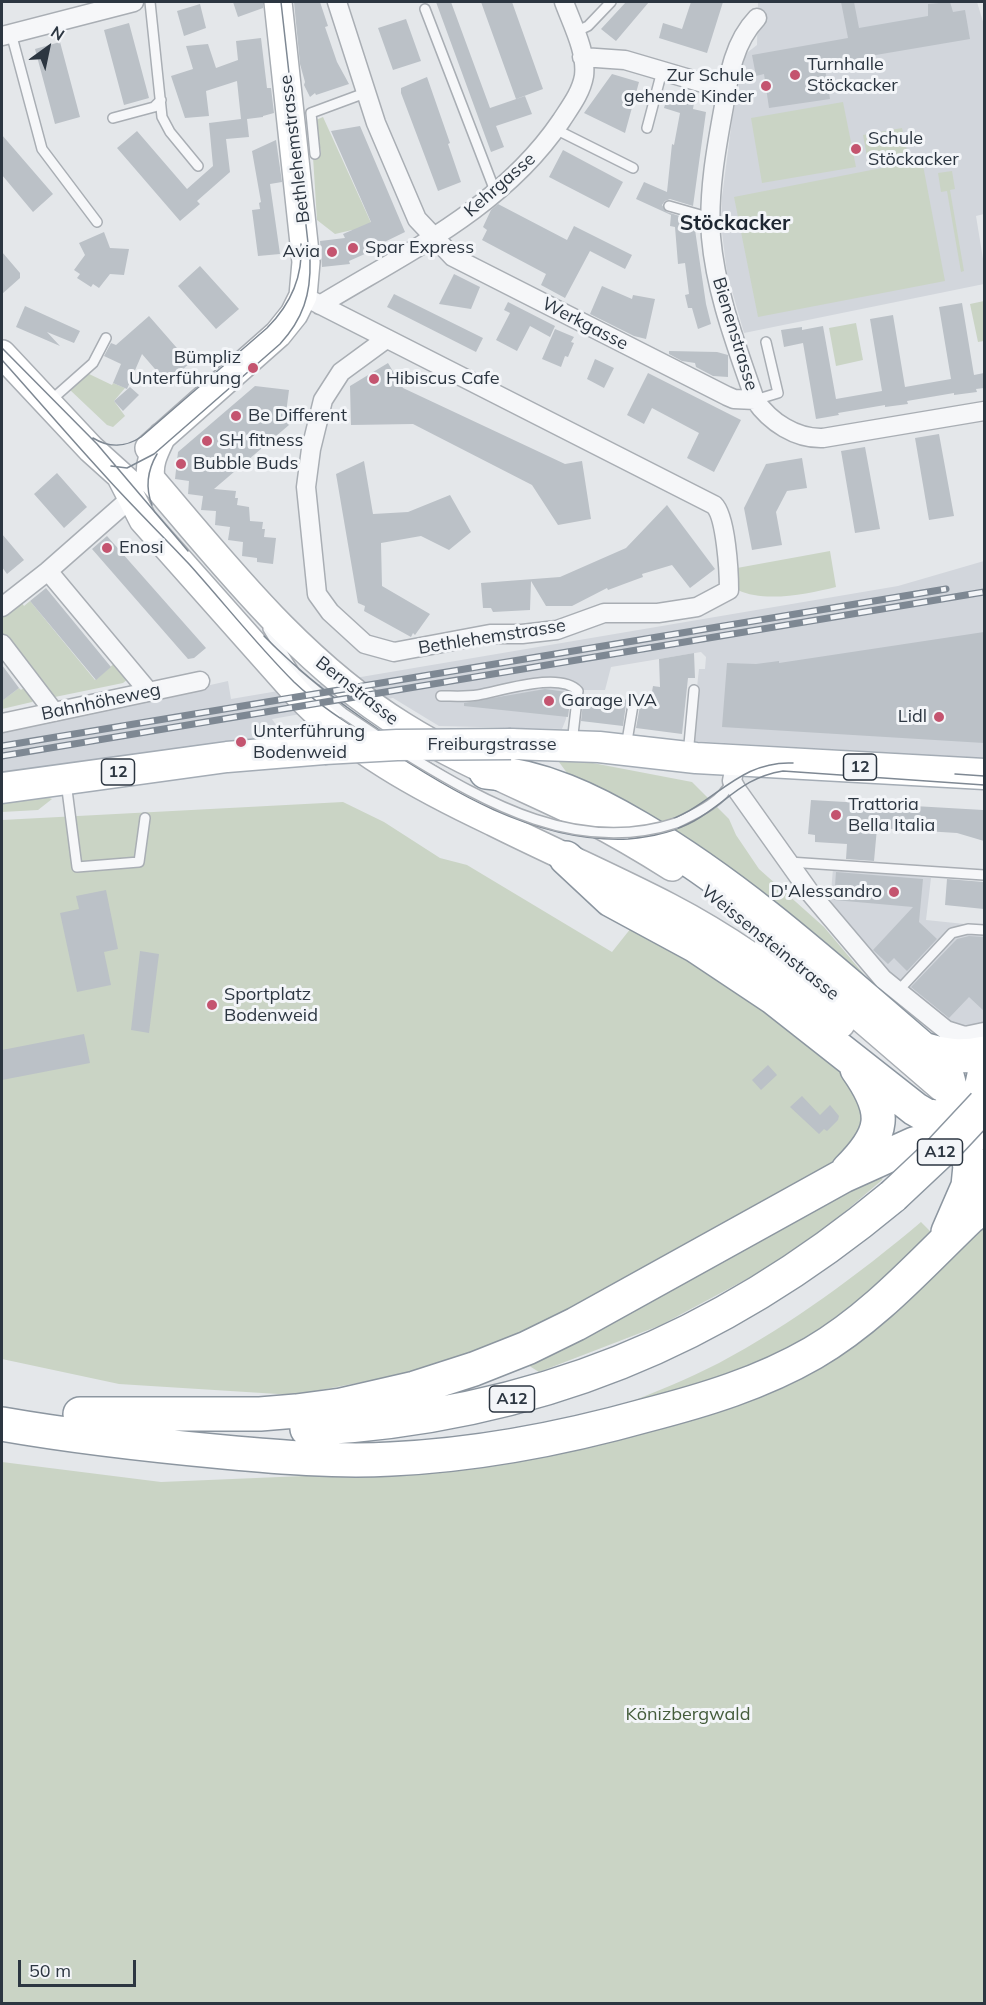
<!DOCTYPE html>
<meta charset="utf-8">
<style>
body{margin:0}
#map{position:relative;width:986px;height:2005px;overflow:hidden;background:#e4e7ea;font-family:Mulish,sans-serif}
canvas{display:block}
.frame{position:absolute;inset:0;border:3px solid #2c3641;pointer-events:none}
.north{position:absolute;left:18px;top:18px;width:60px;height:60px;-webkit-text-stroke:4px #f3f5f8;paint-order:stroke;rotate:33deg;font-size:16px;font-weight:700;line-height:24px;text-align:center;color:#2c3641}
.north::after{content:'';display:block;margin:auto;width:21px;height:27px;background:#2c3641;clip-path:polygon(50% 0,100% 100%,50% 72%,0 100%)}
.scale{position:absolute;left:18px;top:1960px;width:118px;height:27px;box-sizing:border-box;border:3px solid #2c3641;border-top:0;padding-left:8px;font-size:18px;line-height:21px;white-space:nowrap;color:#2c3641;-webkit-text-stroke:4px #f3f5f8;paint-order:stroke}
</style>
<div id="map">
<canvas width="986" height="2005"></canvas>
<div class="frame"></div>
<div class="north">N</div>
<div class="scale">50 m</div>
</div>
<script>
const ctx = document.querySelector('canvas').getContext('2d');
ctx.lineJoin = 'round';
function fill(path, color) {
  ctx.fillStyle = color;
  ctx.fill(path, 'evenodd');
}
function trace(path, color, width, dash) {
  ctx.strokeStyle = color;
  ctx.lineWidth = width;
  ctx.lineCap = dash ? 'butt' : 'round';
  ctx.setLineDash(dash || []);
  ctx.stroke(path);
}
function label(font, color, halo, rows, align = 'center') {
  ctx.font = font + ' Mulish,sans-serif';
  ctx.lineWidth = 6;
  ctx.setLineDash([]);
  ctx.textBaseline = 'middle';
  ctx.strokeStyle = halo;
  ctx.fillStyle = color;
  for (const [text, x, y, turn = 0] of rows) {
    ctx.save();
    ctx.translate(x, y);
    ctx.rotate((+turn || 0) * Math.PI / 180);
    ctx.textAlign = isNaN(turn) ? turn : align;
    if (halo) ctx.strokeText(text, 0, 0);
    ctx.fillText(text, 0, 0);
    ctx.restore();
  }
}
fill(new Path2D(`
 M758,2H977L984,25V214L976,216L984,265V284L744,333L727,273L721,224L722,197L732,120L744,59L748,52L757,45Z
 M984,561V758L691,741L699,669H705L706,657L701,652L611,667L605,690H570L566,719L562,729L439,726L393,698L272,719L287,741L2,775V732L228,681L231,699L898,586Z
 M833,868L931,878L926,920L984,926V1025L959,1029L883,971L830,905Z`), '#d2d6dc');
fill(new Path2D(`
 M843,102L856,167L762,183L751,118Z
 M323,117L372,225L354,234L352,230L335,234L317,220L313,157L321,154L316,120Z
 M902,128L908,155L868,162L863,135Z
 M922,160L945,281L758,317L734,197Z
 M952,171L955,189L950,190L964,271L961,272L947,191L941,192L938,173Z
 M984,301V341L978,342L970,304Z
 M856,323L863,360L836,366L829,328Z
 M87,373L112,385L113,383L125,388L114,401L125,416L113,427L107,425L69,389Z
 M830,551L836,587C808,594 764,603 738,590L737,568Z
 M20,600L24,606L30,601L95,680L116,662L128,679L123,683L50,698L2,634V614Z
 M26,686L35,699L32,702L2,709V699L3,700L19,688L21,690Z
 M577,760L692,782L729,819L736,835L759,869L824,927L883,997L570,777L559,762Z
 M47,797L52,799L38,810L2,812V801Z
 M343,802L384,822L440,858L467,865L612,952L635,923L810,1037L871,1100L865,1140L821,1178L529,1332L416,1372L294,1395L119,1384L2,1359V820Z
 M886,1166L882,1180L799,1251L661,1325L539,1372L523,1362Z
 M921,1222L932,1233L858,1309L753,1373L623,1405C655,1392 688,1379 719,1363C792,1324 858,1275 921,1222Z
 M984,1225V2003L2,2004V1462L161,1482L351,1474L715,1406Z`), '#cad4c5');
fill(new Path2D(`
 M233,2H263V8L238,17Z
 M294,2H320L328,26L325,27L337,62L349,84L316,95L315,93L310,97L304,85L305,82L300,64Z
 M436,2H451L490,108L525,96L532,114L496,126L504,147L491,152Z
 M481,2H512L543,89L516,99Z
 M626,2H649L616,41L601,29Z
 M691,2H723L707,53L659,38L663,23L682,29Z
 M841,2H854L859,28L928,16V4L950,2L953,12L965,10L970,39L864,57L865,61L825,69L830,99L769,108L764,74L756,76L752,55L848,38Z
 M200,4L206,28L184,36L177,11Z
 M406,19L421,61L393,70L378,28Z
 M129,23L149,98L124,105L104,30Z
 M261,38L267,88H271L274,113L263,116V117L247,119L249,137L226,139L230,172L197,201L200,204L180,221L117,148L137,131L187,189L213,166L209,123L241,119L237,81L206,91L209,116L185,118L171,76L193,69L186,46L208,44L216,68L238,60L236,41Z
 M60,42L80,117L55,124L35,49Z
 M612,74L639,82L625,133L584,113Z
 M427,77L450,143L448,144L461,182L438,191L401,93V88Z
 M668,94L694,103L693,109L706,112L693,206L670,199L665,201L662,205L667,212L692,220L691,223H694L706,304L711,324L698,329L692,308H688L685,295L689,294L685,263L678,264L675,227L670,226L671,215L636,199L644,182L667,192L672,144L674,145L680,113L664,108Z
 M360,126L405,232L366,251L367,253L349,261L350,264L322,267L320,241L345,238L343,234L371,222L331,131Z
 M2,135L53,194L33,212L2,175Z
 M276,140L282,182L270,184L280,254L258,256L252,210L260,209L259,203L261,202L252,151Z
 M563,150L623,182L609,208L549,177Z
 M498,204L567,240L574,226L632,255L625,269L590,251L565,298L541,285L546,274L482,240L487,230L483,227L491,210Z
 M104,232L110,248L129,249L124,275L110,274L99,288L93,284L91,287L77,278L80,274L74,270L85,255L79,243Z
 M2,252L20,273V278L2,294Z
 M200,266L239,309L216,329L178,286Z
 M454,274L480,287L471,309L439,304Z
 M602,286L632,299L633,295L655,299L646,339L634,336L590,314Z
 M394,294L483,338L476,352L387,307Z
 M508,302L555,326L550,337L530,326L517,351L496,340L510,313L504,310Z
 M962,303L974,375L984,373V388L976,389L977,392L954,395V393L907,401L908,404L885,407V405L838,413L839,415L816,419L803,343L784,347L781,330L802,327V330L823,326L836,399L882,391L870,319L893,315L905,387L951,379L939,307Z
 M25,306L80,331L74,343L47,332L60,346L16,327Z
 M149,316L190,363L167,383L142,354L127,389L113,383L121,364L104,356L111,343L116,345Z
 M555,329L574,337L571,342L574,343L568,357L565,356L561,367L542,359Z
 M669,351L717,352L728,355V377L713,376L696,367L695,363L682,361L669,354Z
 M595,359L614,368L604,388L587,379Z
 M388,363L403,388L565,464L582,461L591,519L558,525L532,485L413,424L351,425L350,386Z
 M648,373L741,420L714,472L687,458L699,433L652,408L644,424L627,415Z
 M255,386L289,390L285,421L289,425L214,489L236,491L235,498H238L237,505L249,507L250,521L263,522L262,529H265L264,537L276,538L273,564L257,562V558L242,556L243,542L228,540L230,527L215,525L216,511L201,510L203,496L188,494L189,481L175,479L178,452Z
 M130,387L139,395L123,411L114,401Z
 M939,434L954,516L929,520L915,438Z
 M865,447L880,529L855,533L841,451Z
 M802,458L807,488L787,491L776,512L782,545L752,550L744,508L766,464Z
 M364,461L373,514L408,512L450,495L471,532L449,550L421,536L381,543L382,586L430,614L415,635L413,633L411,637L364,611L365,606L358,603L336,474Z
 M57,473L87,507L64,528L34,494Z
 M667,505L715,569L690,588L672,565L642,574L643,577L624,584L608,590L607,588L572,606H546L531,581L530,610L493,612L491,608H483L481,583L560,577L626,548Z
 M2,534L24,560L7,574L2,567Z
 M107,536L206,648L194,658L188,659L92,549Z
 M46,588L111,667L96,680L30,601Z
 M984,632V743L722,727L727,663L756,664L779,661V663Z
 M694,653L695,678H688L682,734L636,728L640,706L638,701L650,703L653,686L660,687L659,659Z
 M2,665L19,688L2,701Z
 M545,689L567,692L571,694L568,717L464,706V703Z
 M584,694L629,700L626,704L623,726L581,721Z
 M811,800L983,810L984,812V841L957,833L877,828L874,861L846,859L847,844L815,842V835L808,834Z
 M836,872L923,879L919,922L937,939L907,971L894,958L888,964L873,950L913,907L834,900Z
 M947,879L984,882V909L945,905Z
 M106,890L118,949L104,952L111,985L77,992L60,913L79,909L76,896Z
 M969,936L984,937V1011L969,997L949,1018L911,987L954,942L957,939Z
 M140,951L159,954L149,1033L131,1030Z
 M84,1034L90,1063L2,1080V1050Z
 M768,1065L777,1075L761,1090L752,1080Z
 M802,1096L820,1115L830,1105L839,1116L838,1120L827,1131L824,1129L819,1134L790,1107Z`), '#bbc1c7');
const lane = new Path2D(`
 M150,2L162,117L170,132L198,166
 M425,9L495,191
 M575,32L588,26L611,2
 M11,33L42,149L97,222
 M113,118L154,107L161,100
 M647,128L662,71
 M555,129L633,168
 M315,154L311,113L365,93
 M669,206L711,218
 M755,400L778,393L766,342
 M49,402L93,363L106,338
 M268,629L295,673L343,713
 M441,696C453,696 466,697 478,695C502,691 560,671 578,691L572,743
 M626,747L633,705
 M688,755L694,690
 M66,782L77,867L139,862L145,818
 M676,823C697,813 721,803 732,781
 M789,862L984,875
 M898,991L952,933L968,929L984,930`);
const street = new Path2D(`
 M337,2L376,123L417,219L453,257L727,396L734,399L755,400C770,422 796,439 823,438L984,411
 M2,36L134,2
 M582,57L625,60L727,90
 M303,296L714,505C726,516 729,572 729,590L697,607L658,613H604L557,630L522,634H490L394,652L365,644L330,612L317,594L306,487L311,449L323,400L341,372L386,339
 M320,305C407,252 502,208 561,121C570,107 581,93 584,76C587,52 572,24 564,2
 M755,400C737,347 716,294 711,237C708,193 716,149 724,106C729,74 734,42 757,18
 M48,571L149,692
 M2,607L48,571L131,498
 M2,644L54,712
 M2,723L200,681
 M736,760L732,781L737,790L811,894L883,979L946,1030L965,1036L984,1032`);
const secondary = new Path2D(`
 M2,354L91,449L131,485
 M162,436C155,451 148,463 151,479C227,568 302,664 403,726C462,763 527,788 589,819C618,834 645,850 672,867
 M149,448L278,334L294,314L303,296L306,262L278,2
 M120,475L143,520L294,690C348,749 421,788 493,822C551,851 611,877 669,907C727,937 790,982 841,1024
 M768,938L941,1087`);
const primary = new Path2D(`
 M511,744L599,747L696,758L984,774
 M2,788L227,757L324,749`);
const highway = new Path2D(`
 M486,772C542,776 592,800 639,828C743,889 832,971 923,1049C945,1056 962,1058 984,1053
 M566,858L611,900L696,946L774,998L915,1109L927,1116L971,1121
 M923,1049L938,1063L948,1079L970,1166L968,1186L948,1232
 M980,1133L979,1098L984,1075
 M848,1170C885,1133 888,1113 857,1069
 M80,1414H260L296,1411L341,1405L415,1388L474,1369L527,1348L576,1324L843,1176L914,1144L949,1135L984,1132
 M2,1424C76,1437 149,1445 224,1452C279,1457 335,1462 391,1459C476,1455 565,1438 647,1415C705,1400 761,1383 813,1353C873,1318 920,1265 970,1217L984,1207
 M307,1429C534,1417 719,1341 893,1196`);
trace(lane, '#a9aeb4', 12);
trace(street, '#a9aeb4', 21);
trace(secondary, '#a9aeb4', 30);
trace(primary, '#a4acb5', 33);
trace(highway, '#8c96a0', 36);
trace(lane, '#f6f7f9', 9);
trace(street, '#f6f7f9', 18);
trace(secondary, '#fff', 27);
trace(primary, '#fff', 30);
trace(highway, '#fff', 33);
trace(new Path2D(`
 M2,348L97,444L188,551
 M2,360C37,399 71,439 107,478C133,507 162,535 189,564C224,603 257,645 294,682C317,704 347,723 374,740C448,790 535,843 628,839C650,837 674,832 694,821C728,802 741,778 783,771L984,785
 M93,438C109,448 126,447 141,437L267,328C290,305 303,276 301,244
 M111,466L127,468L154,454L280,344C303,319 311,294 310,261L281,2
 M152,505C145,487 147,471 157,454
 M264,636C306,679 352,713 402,745C476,793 568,848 660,823C711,810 736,760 793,763
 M955,774L984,776`), '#7e8893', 1.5);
const rail = new Path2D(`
 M2,746L946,589
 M2,756L984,592`);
trace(rail, '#7e8893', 7);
trace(rail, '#f3f5f8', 4.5, [14]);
const laneBridge = new Path2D(`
 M343,713L379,737
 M406,754C488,804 578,855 676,823`);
const primaryBridge = new Path2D(`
 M324,749L397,745L511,744`);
const highwayBridge = new Path2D(`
 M893,1196L942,1150L984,1105`);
trace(laneBridge, '#a9aeb4', 12, []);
trace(primaryBridge, '#a4acb5', 33, []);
trace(highwayBridge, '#8c96a0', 36, []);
trace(laneBridge, '#f6f7f9', 9);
trace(primaryBridge, '#fff', 30);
trace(highwayBridge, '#fff', 33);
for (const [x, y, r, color] of [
 [795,75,6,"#c4546f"],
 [766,86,6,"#c4546f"],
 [856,149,6,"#c4546f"],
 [353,248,6,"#c4546f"],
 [332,252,6,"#c4546f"],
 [253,368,6,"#c4546f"],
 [374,379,6,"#c4546f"],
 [236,416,6,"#c4546f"],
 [207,441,6,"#c4546f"],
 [181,464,6,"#c4546f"],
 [107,548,6,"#c4546f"],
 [549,701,6,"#c4546f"],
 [939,717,6,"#c4546f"],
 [241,742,6,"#c4546f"],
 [836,815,6,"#c4546f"],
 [894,892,6,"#c4546f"],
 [212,1005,6,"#c4546f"]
]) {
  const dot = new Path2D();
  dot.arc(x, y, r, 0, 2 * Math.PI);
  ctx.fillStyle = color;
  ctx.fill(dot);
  trace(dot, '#f3f5f8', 2);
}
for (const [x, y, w] of [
 [860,767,33],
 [118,772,33],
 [940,1152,45],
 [512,1399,45]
]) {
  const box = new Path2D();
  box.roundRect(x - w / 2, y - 13, w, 26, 4.5);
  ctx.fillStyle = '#f3f5f8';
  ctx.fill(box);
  trace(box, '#2c3641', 1.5);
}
label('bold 16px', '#2c3641', null, [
 ["12",860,767],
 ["12",118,772],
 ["A12",940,1152],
 ["A12",512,1399]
]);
label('18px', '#2c3641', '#f3f5f8', [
 ["Turnhalle",807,65],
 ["Stöckacker",807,86],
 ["Zur Schule",754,76,"right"],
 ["gehende Kinder",754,97,"right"],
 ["Schule",868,139],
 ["Stöckacker",868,160],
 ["Spar Express",365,248],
 ["Avia",320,252,"right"],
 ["Bümpliz",241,358,"right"],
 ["Unterführung",241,379,"right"],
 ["Hibiscus Cafe",386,379],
 ["Be Different",248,416],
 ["SH fitness",219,441],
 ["Bubble Buds",193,464],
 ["Enosi",119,548],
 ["Garage IVA",561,701],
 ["Lidl",927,717,"right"],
 ["Unterführung",253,732],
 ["Bodenweid",253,753],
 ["Trattoria",848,805],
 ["Bella Italia",848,826],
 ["D'Alessandro",882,892,"right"],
 ["Sportplatz",224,995],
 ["Bodenweid",224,1016]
], 'left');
label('18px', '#2c3641', '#f3f5f8', [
 ["Bethlehemstrasse",295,149,-97],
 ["Kehrgasse",500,185,-41],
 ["Werkgasse",585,324,27],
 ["Bienenstrasse",735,334,73],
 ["Bethlehemstrasse",492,637,-9],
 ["Bernstrasse",357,691,38],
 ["Bahnhöheweg",101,702,-12],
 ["Freiburgstrasse",492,745],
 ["Weissensteinstrasse",770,943,39]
]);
label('18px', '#445c3b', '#f3f5f8', [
 ["Könizbergwald",688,1715]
]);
label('bold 21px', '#1e2732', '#f3f5f8', [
 ["Stöckacker",735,224]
]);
</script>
